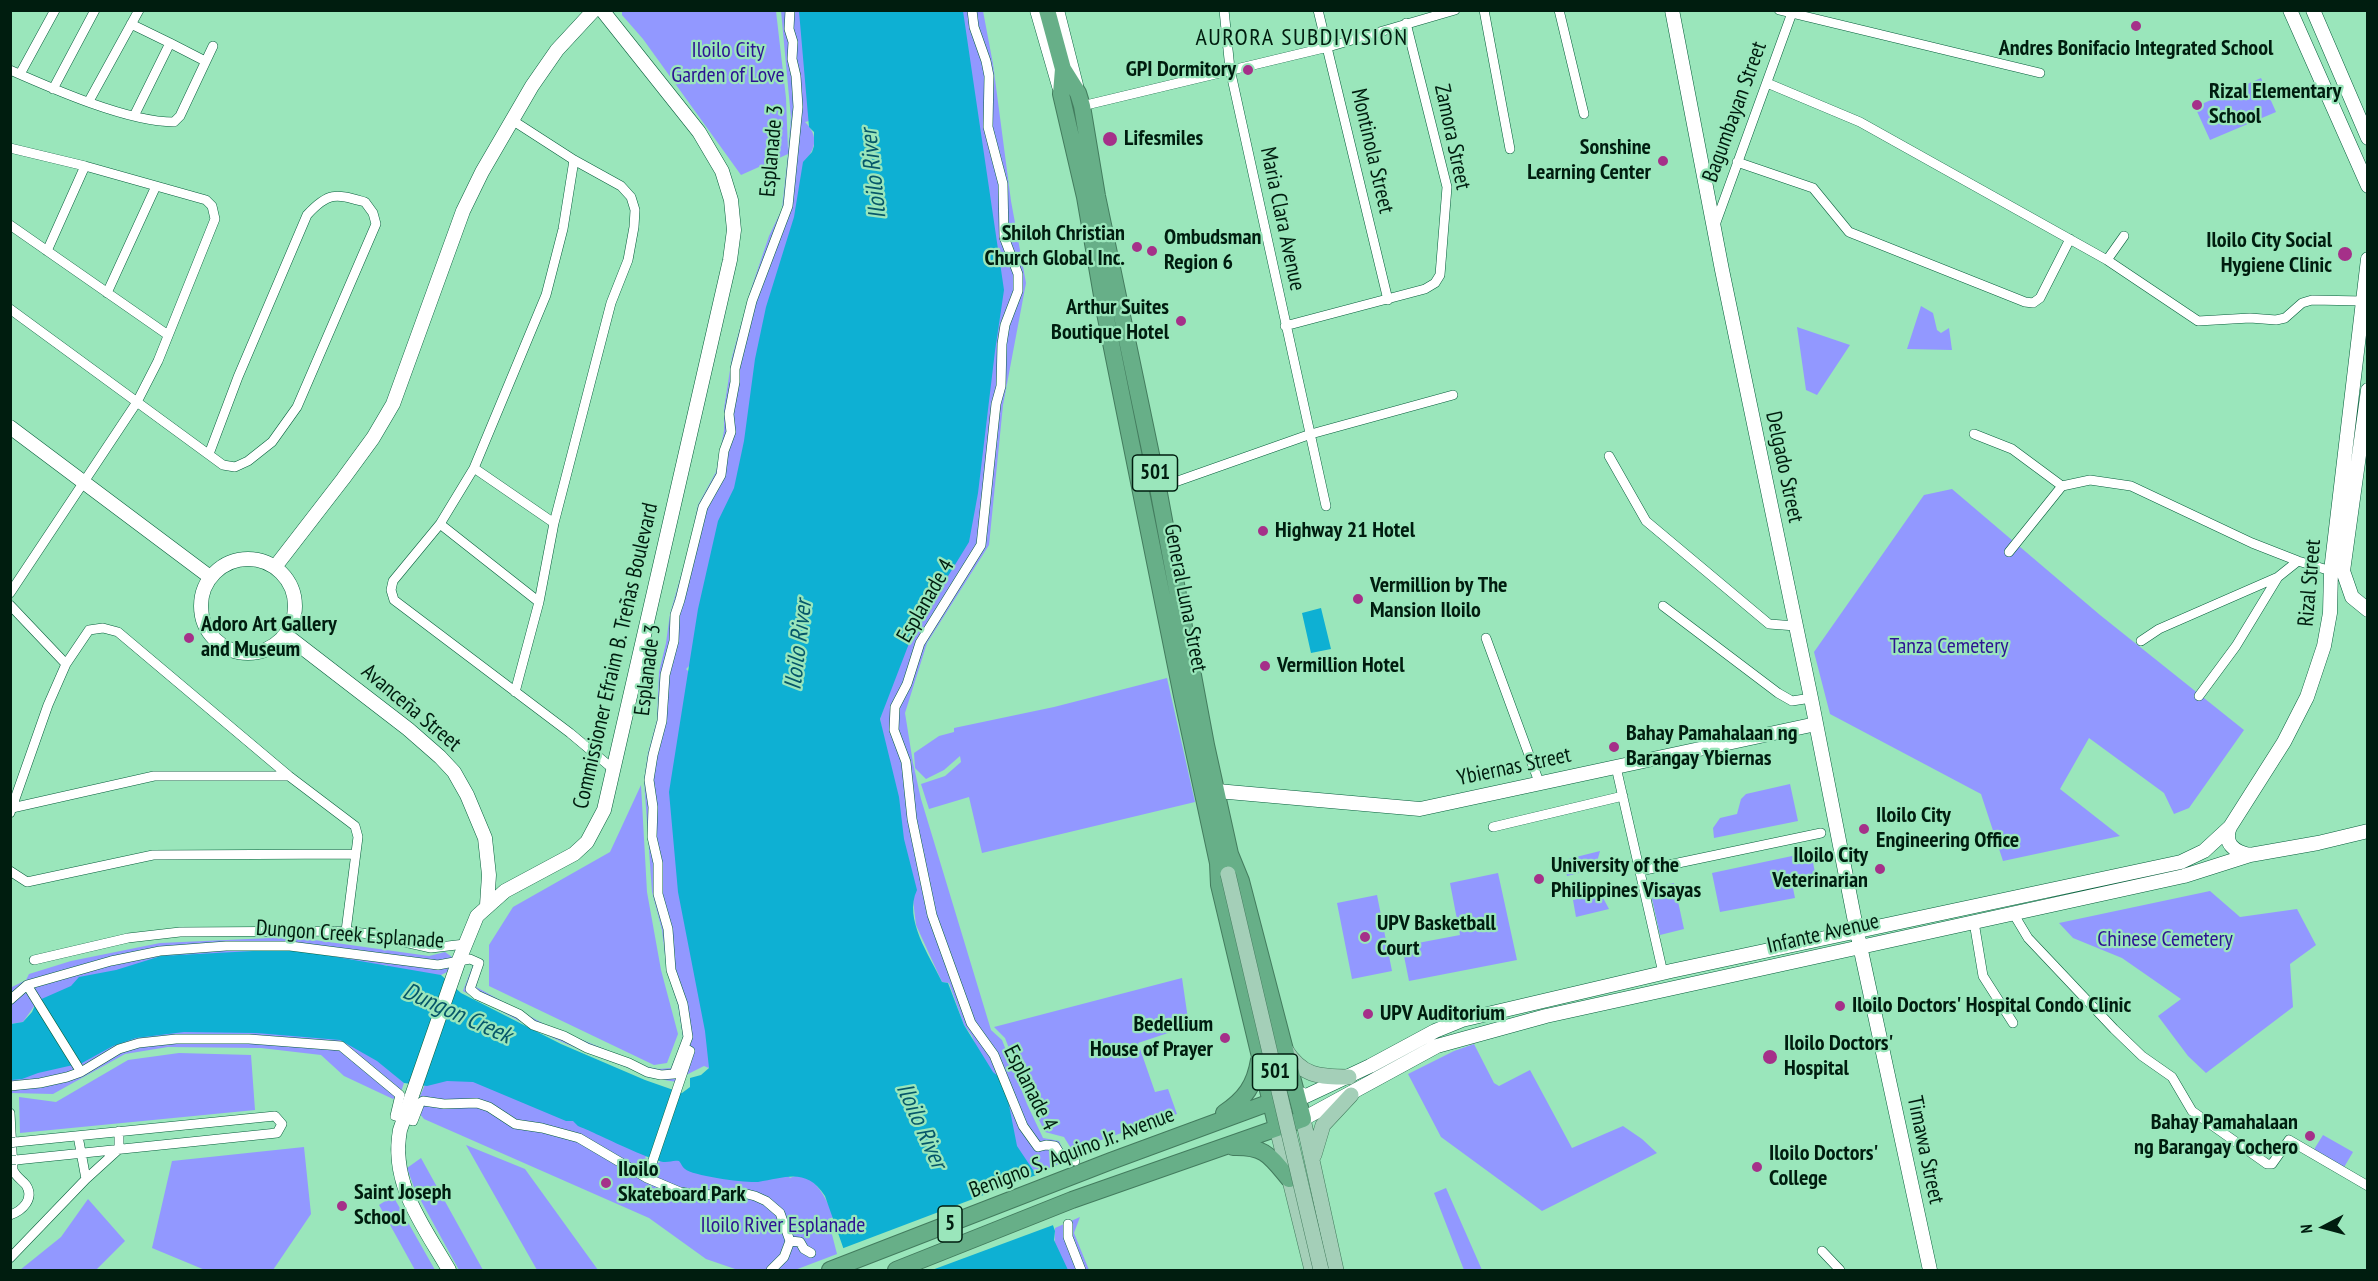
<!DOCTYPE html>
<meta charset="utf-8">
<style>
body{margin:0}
#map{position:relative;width:2378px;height:1281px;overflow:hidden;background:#9ae6bb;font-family:"PT Sans Narrow",sans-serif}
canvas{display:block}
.frame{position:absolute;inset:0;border:12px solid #001d0f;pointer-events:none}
.north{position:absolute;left:2294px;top:1197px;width:60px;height:60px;-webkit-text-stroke:4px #9ae6bb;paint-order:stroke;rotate:264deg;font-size:16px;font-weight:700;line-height:24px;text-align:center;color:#001d0f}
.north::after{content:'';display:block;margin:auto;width:21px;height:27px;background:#001d0f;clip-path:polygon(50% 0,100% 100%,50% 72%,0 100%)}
</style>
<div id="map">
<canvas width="2378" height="1281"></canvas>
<div class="frame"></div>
<div class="north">N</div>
</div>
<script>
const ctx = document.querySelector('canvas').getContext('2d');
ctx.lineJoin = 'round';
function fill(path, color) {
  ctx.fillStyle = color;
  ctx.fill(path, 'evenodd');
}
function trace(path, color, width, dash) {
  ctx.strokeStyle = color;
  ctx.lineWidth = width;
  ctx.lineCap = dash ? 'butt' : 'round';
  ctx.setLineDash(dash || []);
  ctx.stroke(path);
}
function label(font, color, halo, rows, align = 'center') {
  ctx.font = font + ' "PT Sans Narrow",sans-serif';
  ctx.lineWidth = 4.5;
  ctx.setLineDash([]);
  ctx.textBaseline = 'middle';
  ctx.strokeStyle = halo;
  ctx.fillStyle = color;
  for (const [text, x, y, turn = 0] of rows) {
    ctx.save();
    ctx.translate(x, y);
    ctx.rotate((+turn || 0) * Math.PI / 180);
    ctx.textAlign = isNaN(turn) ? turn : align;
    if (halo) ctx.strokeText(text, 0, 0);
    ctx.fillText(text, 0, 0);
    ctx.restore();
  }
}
fill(new Path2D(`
 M622,11H776L786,98L788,151L791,118L781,11H818L813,120L805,122C819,136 816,149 804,162L810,166L700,655L686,669L704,687L721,1073L704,1066L684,1076L683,1083L646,1077L631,1069L585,1052L542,1033L463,991L476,957L484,961L476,987L546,1025L648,1067L659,1069L671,1068L683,1037L678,1005L667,972L662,930L652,892L644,780L648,753L657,720L659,672L666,643L670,614L690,544L698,505L716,472L724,431V409L732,357L750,292L769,236L782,209L788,154L741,175L643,39L622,15Z
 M960,11H983L993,64L1011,201L1026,283L1003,405L989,545L927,643L905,713L913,763L921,799L991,1030L1002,1040L1027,1104L1043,1138L1059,1141L1068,1161L1035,1173L1033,1170L1025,1172L972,1036L964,1025L949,983L942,982L916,925L910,874L880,719L885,705Z
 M2261,78L2276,112L2210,140L2195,107Z
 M1921,306L1933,313L1937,330L1941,333L1949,328L1952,350L1907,349Z
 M1797,327L1850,345L1817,395L1806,390Z
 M1952,489L2100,615L2244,730L2189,808L2174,814L2164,793L2089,738L2060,789L2120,836L2003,861L1981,794L1830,714L1814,652L1924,495Z
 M1167,678L1195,802L982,853L969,797L929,809L921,784L945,776L961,762L960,756L944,770L926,779L915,768L914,753L939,736L954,732V728L1054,707Z
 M1790,784L1798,821L1714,838L1713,828L1720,818L1737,814L1741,799L1746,794Z
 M641,785L647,892L661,970L678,1034L667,1063L654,1065L489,986V945L513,907L610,852Z
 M1600,851L1595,869L1567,876L1564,860Z
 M1811,852L1816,878L1792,883L1795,898L1720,912L1712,873Z
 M1498,873L1517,960L1409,981L1402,946L1460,935L1450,883Z
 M1674,883L1684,929L1660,935L1652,899L1658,886Z
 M2210,891L2240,917L2297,909L2316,945L2290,964L2293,1007L2206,1073L2188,1056L2158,1016L2181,999L2122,958L2073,938L2059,923Z
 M1601,894L1609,909L1576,917L1573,900Z
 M1377,895L1392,971L1352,979L1337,903Z
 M293,937L429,956L445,952L452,957L447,972L441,975L390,974L387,965H384L37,1002L23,1022L11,1024L10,988L26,980L29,974L71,961L160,943Z
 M1182,978L1189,1026L1138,1043L1155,1092L1168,1089L1177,1114L1072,1150L1064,1137L1045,1132L1030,1102L1005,1038L994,1027Z
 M327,1013L404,1083L400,1095L393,1099L344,1076L321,1055L261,1048L168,1047L125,1054L53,1094L11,1093L10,1069L99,1040Z
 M1474,1044L1494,1083L1499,1086L1530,1070L1572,1148L1623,1126L1642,1139L1657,1153L1542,1211L1441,1137L1408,1074L1454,1051Z
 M179,1053L251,1055L255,1110L20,1133L19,1097L56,1102L128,1060Z
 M435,1061L649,1151L645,1158L659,1163L667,1149L785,1172L790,1178C812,1167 827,1200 834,1217L828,1219L837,1254L795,1270H738L706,1259L649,1218L424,1119L415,1108Z
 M2323,1135L2353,1152L2343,1169L2313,1151Z
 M466,1145L525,1169L598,1270H537Z
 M304,1147L311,1214L273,1270H205L152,1248L172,1161Z
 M421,1158L483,1270H459L415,1190L407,1168Z
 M1446,1188L1482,1270H1464L1434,1193Z
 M393,1196L435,1270H415L379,1205Z
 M88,1199L125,1241L96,1270H20L61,1237Z
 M1080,1217L1074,1233L1089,1270H1054L1055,1228Z`), '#9298ff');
fill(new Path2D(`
 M799,11H963L1004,290L995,351L978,493L969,542L913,633L880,719L899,797L904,839L917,890C903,919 930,956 942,982L948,983L964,1025L993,1072L1001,1079L1008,1100L1017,1146L1035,1173L1055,1231L1054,1240L1068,1270H851L825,1196C806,1167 786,1178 758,1182C746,1183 693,1176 685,1169C682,1167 681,1163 679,1161C673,1160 671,1162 665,1162C653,1162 594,1132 578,1126L573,1121H566L473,1082L447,1081L427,1086L404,1083L377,1061L340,1040L256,1033L184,1032L136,1038L113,1046L82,1063L38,1073L22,1079L11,1080V1024L23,1022L32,1012L37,1001L71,986L79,977L116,970L161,956L290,949L441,975L461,993L561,1044L645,1080L682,1093L690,1087V1078L701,1075L709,1068L705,1031L678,892L669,792L698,609L718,521L734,488L744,441L755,359L766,307L794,217L803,162L812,152L814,146V132L809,127Z
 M1321,608L1331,649L1311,653L1302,613Z`), '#0eb0d3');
fill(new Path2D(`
 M1039,1174L1056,1224L932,1270H848L841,1249Z`), '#9ae6bb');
const street = new Path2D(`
 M972,10L974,27L986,61L989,76L988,127L1003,184L1004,237L1018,274V291L1005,325L1002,344L1001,386L996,404L981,545L920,643L907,684L895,707L894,730L906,762L912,819L932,915L971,1023L994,1055L1023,1126L1038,1147L1046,1145L1055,1146L1060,1154L1075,1161
 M1224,10L1230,69L1326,506
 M1318,10L1388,300
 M1484,10L1510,149
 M1559,10L1584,114
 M1779,10L2040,73
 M131,24L170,43L134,116
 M170,43L205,61
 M10,70C53,89 128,122 174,122L180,116L213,46
 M20,74L55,10
 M1767,83L1860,122L2107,260L2198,321L2250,318L2276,320L2285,318L2302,303L2312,300L2363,301
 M53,89L95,10
 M89,101L139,10
 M1082,106L1328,47L1455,10
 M512,120L574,160L621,186L631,197L635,210L634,227L628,260L611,303L554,523L539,602L515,692
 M10,148L85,166L206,200L212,206L215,219L158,361L137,402L10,593
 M574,160L563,229L546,295L474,468L440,524L393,581L391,590L394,600L570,733L613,769
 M1737,162L1813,188L1849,232L2025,302L2033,303L2040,298L2070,239
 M10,225L168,335
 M1715,225L1793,10
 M47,251L85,166
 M2107,260L2124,236
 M107,293L156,186
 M10,309L223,465L235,467L248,461L272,442L297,407L376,224L373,213L365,202C336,194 329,191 307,215L238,377L209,454
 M1285,326L1425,289L1435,283L1440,275L1447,187L1406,23
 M1974,434L2012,449L2062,486
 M1609,456L1646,521L1769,624L1796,626
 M474,468L554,523
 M1158,488L1311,434L1453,395
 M440,524L539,602
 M2009,552L2062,486L2090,480L2131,486L2252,543L2298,561L2331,571
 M10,605L66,664
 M1663,606L1778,693L1792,701L1811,698
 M1486,638L1539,782
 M2141,641L2159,629L2278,577L2298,561
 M2199,696L2236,646L2278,577
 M1616,767L1663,973
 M12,808L154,776H289
 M10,813L48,705L66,664L89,630L103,628L118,632L289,776L355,826L358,837L346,931
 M1493,827L1623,796
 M10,871L27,882L153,855L355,854
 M1640,871L1821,833
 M2013,913L2028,938L2114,1029L2142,1056L2172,1077L2192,1111L2267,1164H2272L2289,1140L2368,1186
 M1974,922L1983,976L2013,1023
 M34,960L128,938L180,932L346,931L369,934L431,948L465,944
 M27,985L81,1072
 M10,1000L27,985L111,961L160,951L226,946H290L438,965L470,959L479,963L470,989L477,995L519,1014L533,1025L564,1036L587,1048L629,1063L647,1072L661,1075L674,1074L688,1037L683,1004L671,970L668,929L658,894V863L652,837L653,807L649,780L653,755L662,721L665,675L674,641L675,615L680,600L703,507L721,475L724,451L731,432L729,414L735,382V369L752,301L788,206L798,107L796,76L792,59L793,42L789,29L790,10
 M10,1086L40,1083L67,1077L81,1072L119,1049L139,1043L176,1039H249L341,1046L400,1095L395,1116L413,1121L420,1103L423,1101L444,1104L477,1103L489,1107L515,1124L542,1128L579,1138L647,1178L680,1192L701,1195L743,1193L755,1196L766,1201L780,1213L790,1241L784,1257L771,1270
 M10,1113L13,1170C16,1177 22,1180 26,1185C35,1199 22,1211 10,1215
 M78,1136L86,1179
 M16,1142L275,1116L282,1124L277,1133L16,1160
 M647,1178L690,1051L685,1048
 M1068,1224V1237L1081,1270
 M790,1241L800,1242L804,1249L811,1253
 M1822,1251L1840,1270
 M10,1258L86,1179L119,1149V1131`);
const secondary = new Path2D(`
 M1037,10L1059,86
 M1057,10L1076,85
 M1672,10L1722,270L1811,698L1857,932L1930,1270
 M2290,10L2368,186
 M2313,10L2368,138
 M2368,390L2343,571L2352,597L2368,610
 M10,427L210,577
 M201 606a47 47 0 1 1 94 0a47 47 0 1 1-94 0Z
 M275,567L343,479L373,438L393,404L463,211L482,172L532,86L557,50L594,10
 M286,635L408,729L440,757L454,772L467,795L485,838L489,875L487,905
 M1217,791L1420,809L1816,724
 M2230,827C2223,843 2234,852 2250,855
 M1297,1093L1306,1096L1370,1066L1435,1031L1462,1020L1671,971L2181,862L2204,851L2230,827L2284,742L2307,697L2324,646L2330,613L2331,571L2368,259
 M1303,1119L1437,1046L1546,1016L2184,876L2250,855L2318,843L2368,831
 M449,1270C423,1225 390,1184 400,1130L459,960L477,916L505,891L574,854L587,842L604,810L730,260L734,230L731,200L722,171L699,132L602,10`);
const primary = new Path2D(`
 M1285,1049C1302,1076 1318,1077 1349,1077
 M1303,1119L1336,1270
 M1277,1128L1312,1270
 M1314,1155L1323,1125L1351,1095`);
const highway = new Path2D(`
 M1047,10L1063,69L1061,94L1085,197L1105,313L1182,696L1218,863L1219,885L1277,1128
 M1224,1113C1245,1099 1255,1085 1259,1060
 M1233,1147C1265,1146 1270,1156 1289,1179
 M830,1270L1111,1161L1279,1099
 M896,1270L1072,1200L1303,1119L1241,881L1230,854L1206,745L1158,488L1097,196L1082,106L1078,93L1063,69`);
trace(street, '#065e3b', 10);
trace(secondary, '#065e3b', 15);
trace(primary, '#437c5e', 16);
trace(highway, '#437c5e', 18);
trace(street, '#fff', 9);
trace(secondary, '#fff', 14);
trace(primary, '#a4cfb8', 15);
trace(highway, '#67af88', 16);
const streetBridge = new Path2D(`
 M10,1143L16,1142
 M10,1160H16`);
const primaryBridge = new Path2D(`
 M1228,874L1321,1270`);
trace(streetBridge, '#065e3b', 10, []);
trace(primaryBridge, '#437c5e', 16, []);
trace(streetBridge, '#fff', 9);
trace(primaryBridge, '#a4cfb8', 15);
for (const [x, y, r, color] of [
 [2136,26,6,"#a53089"],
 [1248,70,6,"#a53089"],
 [2197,105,6,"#a53089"],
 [1110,139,8,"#a53089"],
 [1663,161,6,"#a53089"],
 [1137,247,6,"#a53089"],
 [1152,251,6,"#a53089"],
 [2345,254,8,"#a53089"],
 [1181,321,6,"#a53089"],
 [1263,531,6,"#a53089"],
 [1358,599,6,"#a53089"],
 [189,638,6,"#a53089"],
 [1265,666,6,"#a53089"],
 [1614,747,6,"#a53089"],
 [1864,829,6,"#a53089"],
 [1880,869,6,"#a53089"],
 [1539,879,6,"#a53089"],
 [1365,937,6,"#a53089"],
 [1840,1006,6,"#a53089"],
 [1368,1014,6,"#a53089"],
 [1225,1038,6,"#a53089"],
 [1770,1057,8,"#a53089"],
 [2310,1136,6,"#a53089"],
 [1757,1167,6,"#a53089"],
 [606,1183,6,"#a53089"],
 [342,1206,6,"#a53089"]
]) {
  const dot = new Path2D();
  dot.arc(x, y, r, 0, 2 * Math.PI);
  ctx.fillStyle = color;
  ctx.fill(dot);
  trace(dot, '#9ae6bb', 2);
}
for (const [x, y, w] of [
 [1155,473,45],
 [1275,1072,45],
 [950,1224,24]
]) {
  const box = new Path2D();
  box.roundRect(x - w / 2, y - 18, w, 36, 4.5);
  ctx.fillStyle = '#9ae6bb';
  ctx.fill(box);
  trace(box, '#001d0f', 1.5);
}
label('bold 21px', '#001d0f', null, [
 ["501",1155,473],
 ["501",1275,1072],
 ["5",950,1224]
]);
label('bold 22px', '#001d0f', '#9ae6bb', [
 ["Andres Bonifacio Integrated School",2136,49,"center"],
 ["GPI Dormitory",1236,70,"right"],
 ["Rizal Elementary",2209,92],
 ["School",2209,117],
 ["Lifesmiles",1124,139],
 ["Sonshine",1651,148,"right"],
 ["Learning Center",1651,173,"right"],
 ["Shiloh Christian",1125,234,"right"],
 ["Church Global Inc.",1125,259,"right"],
 ["Ombudsman",1164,238],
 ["Region 6",1164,263],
 ["Iloilo City Social",2332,241,"right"],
 ["Hygiene Clinic",2332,266,"right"],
 ["Arthur Suites",1169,308,"right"],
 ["Boutique Hotel",1169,333,"right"],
 ["Highway 21 Hotel",1275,531],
 ["Vermillion by The",1370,586],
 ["Mansion Iloilo",1370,611],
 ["Adoro Art Gallery",201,625],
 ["and Museum",201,650],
 ["Vermillion Hotel",1277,666],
 ["Bahay Pamahalaan ng",1626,734],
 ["Barangay Ybiernas",1626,759],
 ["Iloilo City",1876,816],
 ["Engineering Office",1876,841],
 ["Iloilo City",1868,856,"right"],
 ["Veterinarian",1868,881,"right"],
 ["University of the",1551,866],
 ["Philippines Visayas",1551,891],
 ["UPV Basketball",1377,924],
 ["Court",1377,949],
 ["Iloilo Doctors' Hospital Condo Clinic",1852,1006],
 ["UPV Auditorium",1380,1014],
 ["Bedellium",1213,1025,"right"],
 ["House of Prayer",1213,1050,"right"],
 ["Iloilo Doctors'",1784,1044],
 ["Hospital",1784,1069],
 ["Bahay Pamahalaan",2298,1123,"right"],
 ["ng Barangay Cochero",2298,1148,"right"],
 ["Iloilo Doctors'",1769,1154],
 ["College",1769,1179],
 ["Iloilo",618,1170],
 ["Skateboard Park",618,1195],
 ["Saint Joseph",354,1193],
 ["School",354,1218]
], 'left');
label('22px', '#2d1392', '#9ae6bb', [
 ["Iloilo City",728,51],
 ["Garden of Love",728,76],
 ["Tanza Cemetery",1949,647],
 ["Chinese Cemetery",2165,940],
 ["Iloilo River Esplanade",783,1226]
]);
label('22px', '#001d0f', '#9ae6bb', [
 ["Bagumbayan Street",1735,112,-70],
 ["Zamora Street",1452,137,78],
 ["Esplanade 3",772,151,-85],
 ["Montinola Street",1372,151,77],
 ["Maria Clara Avenue",1282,219,78],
 ["Delgado Street",1784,467,78],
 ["Rizal Street",2310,583,-85],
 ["General Luna Street",1185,598,79],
 ["Esplanade 4",926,601,-60],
 ["Commissioner Efraim B. Treñas Boulevard",616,656,-77],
 ["Esplanade 3",648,670,-83],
 ["Avanceña Street",411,708,40],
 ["Ybiernas Street",1514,767,-12],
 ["Infante Avenue",1823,934,-13],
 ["Dungon Creek Esplanade",350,935,4],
 ["Esplanade 4",1030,1088,63],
 ["Timawa Street",1925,1150,78],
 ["Benigno S. Aquino Jr. Avenue",1072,1153,-21]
]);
ctx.letterSpacing = '1.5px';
label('24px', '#001d0f', '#9ae6bb', [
 ["AURORA SUBDIVISION",1302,38]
]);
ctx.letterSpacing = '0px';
label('italic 24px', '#06576a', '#9ae6bb', [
 ["Iloilo River",874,174,-96],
 ["Iloilo River",799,645,-83],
 ["Dungon Creek",457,1014,24],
 ["Iloilo River",921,1126,66]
]);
</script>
